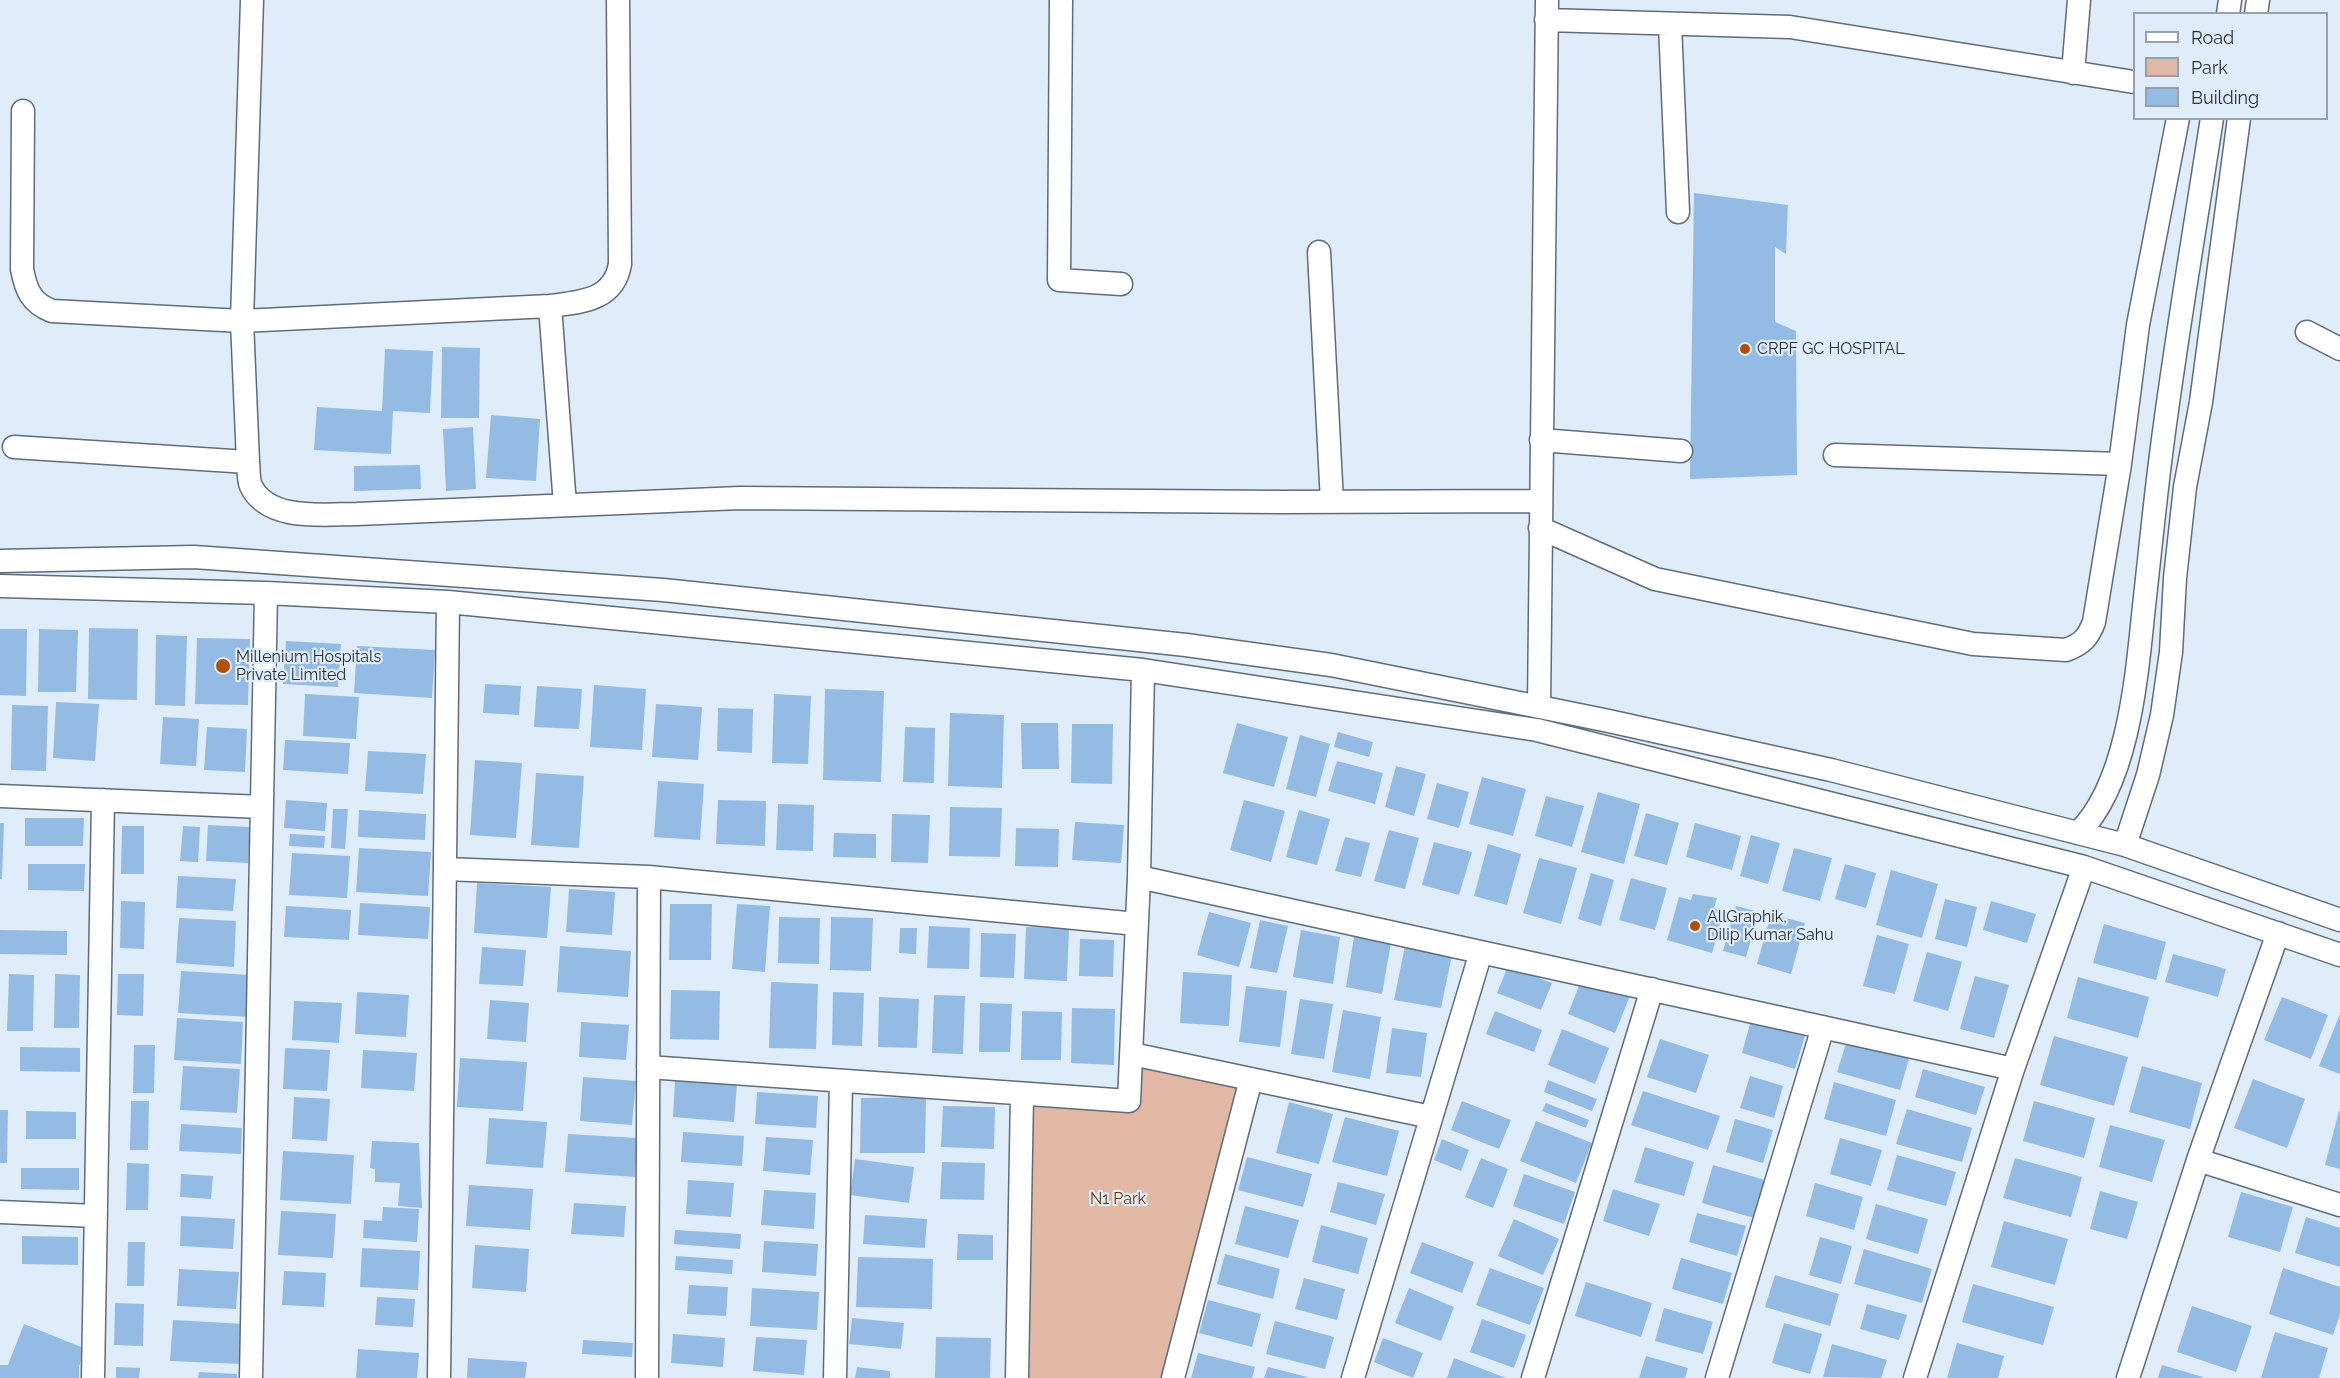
<!DOCTYPE html>
<style>
body{margin:0}
#map{position:relative;width:2340px;height:1378px;overflow:hidden;background:#dfedfb;font-family:Raleway,sans-serif}
canvas{display:block}
.legend{position:absolute;left:2133px;top:12px;width:195px;height:108px;box-sizing:border-box;background:#dfedfb;border:2px solid #96a1ab;margin:0;padding:8px 10px;list-style:none;font-size:18px;color:#292e34}
.legend li{display:flex;align-items:center;gap:12px;height:30px}
.legend b{width:30px;border:2px solid #96a1ab}
</style>
<div id="map">
<canvas width="2340" height="1378"></canvas>
<ul class="legend">
<li><b style="height:8px;background:#fff"></b>Road</li>
<li><b style="height:16px;background:#e0b8a4"></b>Park</li>
<li><b style="height:16px;background:#94bbe4"></b>Building</li>
</ul>
</div>
<script>
const ctx = document.querySelector('canvas').getContext('2d');
ctx.lineJoin = 'round';
function fill(path, color) {
  ctx.fillStyle = color;
  ctx.fill(path, 'evenodd');
}
function trace(path, color, width, dash) {
  ctx.strokeStyle = color;
  ctx.lineWidth = width;
  ctx.lineCap = dash ? 'butt' : 'round';
  ctx.setLineDash(dash || []);
  ctx.stroke(path);
}
function label(font, color, halo, rows, align = 'center') {
  ctx.font = font + ' Raleway,sans-serif';
  ctx.lineWidth = 4.5;
  ctx.setLineDash([]);
  ctx.textBaseline = 'middle';
  ctx.strokeStyle = halo;
  ctx.fillStyle = color;
  for (const [text, x, y, turn = 0] of rows) {
    ctx.save();
    ctx.translate(x, y);
    ctx.rotate((+turn || 0) * Math.PI / 180);
    ctx.textAlign = isNaN(turn) ? turn : align;
    if (halo) ctx.strokeText(text, 0, 0);
    ctx.fillText(text, 0, 0);
    ctx.restore();
  }
}
fill(new Path2D(`
 M1132,1054L1251,1079L1173,1378H1017L1022,1094L1129,1101Z`), '#e0b8a4');
fill(new Path2D(`
 M1694,193L1788,205L1786,254L1775,247V322L1796,331L1797,475L1690,479Z
 M442,347L480,348L479,418H441Z
 M385,349L433,351L430,413L393,411L391,454L314,450L317,407L382,411Z
 M491,415L540,419L536,481L486,478Z
 M473,427L476,489L446,491L443,429Z
 M420,465L421,489L354,491V466Z
 M89,628L138,629L137,700L88,699Z
 M0,629H27L26,696L0,695Z
 M39,629L78,630L76,692H38Z
 M156,635L187,636L185,706L155,705Z
 M197,638L250,639L248,705L195,704Z
 M286,641L341,644L338,687L283,684Z
 M357,646L435,650L432,698L354,693Z
 M485,684L521,686L519,715L483,713Z
 M594,685L646,689L642,750L590,747Z
 M537,686L582,689L579,729L534,727Z
 M825,689L884,691L881,782L823,780Z
 M305,694L359,697L356,739L303,736Z
 M774,694L811,696L808,764L772,763Z
 M56,702L99,704L95,761L53,758Z
 M656,704L702,707L698,760L652,757Z
 M12,705L48,706L46,771L11,770Z
 M718,708L753,709L752,753L717,751Z
 M950,713L1004,715L1002,788L948,786Z
 M163,717L199,719L196,766L160,764Z
 M1021,723H1058L1059,769H1022Z
 M1237,723L1288,737L1274,787L1223,773Z
 M1072,724H1113L1112,784L1071,783Z
 M207,727L247,729L245,772L204,770Z
 M905,727L935,728L934,783L903,782Z
 M1338,732L1373,742L1369,757L1334,747Z
 M1300,735L1330,744L1316,797L1286,789Z
 M285,740L350,743L348,774L283,770Z
 M368,751L426,754L423,794L365,791Z
 M475,760L522,763L516,838L470,835Z
 M1337,761L1383,773L1375,804L1328,791Z
 M1396,766L1426,774L1414,816L1385,807Z
 M536,773L584,776L579,848L531,845Z
 M1482,777L1526,789L1513,836L1469,824Z
 M658,781L704,784L700,840L654,837Z
 M1437,783L1469,792L1459,828L1427,819Z
 M1598,792L1640,804L1624,864L1581,852Z
 M1546,796L1584,806L1572,847L1535,836Z
 M286,800L327,803L325,831L284,828Z
 M718,800L766,801L765,846L716,844Z
 M1244,800L1285,811L1271,862L1230,850Z
 M778,804L814,805L813,851L776,850Z
 M950,807L1002,808L1000,857L949,856Z
 M333,809H348L345,849L331,848Z
 M359,810L426,814L425,840L358,837Z
 M1299,810L1330,819L1317,865L1286,857Z
 M1646,813L1679,823L1667,865L1634,856Z
 M892,814L930,815L928,863L891,862Z
 M25,818H84L83,846H25Z
 M1075,822L1124,825L1121,863L1072,860Z
 M0,823H4L2,879H0Z
 M1695,823L1741,836L1732,870L1686,857Z
 M208,825L250,827L248,863L206,861Z
 M122,826H144V874H121Z
 M183,826L200,827L198,862L180,861Z
 M1016,828L1059,829L1058,867L1015,866Z
 M1389,830L1419,838L1405,889L1374,881Z
 M834,833L876,834V858L833,857Z
 M290,834L325,836L324,848L289,846Z
 M1751,835L1780,843L1768,884L1740,876Z
 M1345,837L1370,843L1361,877L1335,871Z
 M1434,842L1472,852L1459,895L1422,885Z
 M1488,844L1521,854L1507,905L1474,896Z
 M359,848L431,852L428,896L356,892Z
 M1794,848L1832,858L1820,901L1782,891Z
 M292,853L350,856L347,898L289,895Z
 M1539,858L1577,868L1561,924L1523,913Z
 M28,864H85L84,891L28,890Z
 M1845,864L1876,873L1866,908L1835,899Z
 M1891,870L1938,884L1922,938L1876,925Z
 M1591,873L1614,880L1601,926L1578,919Z
 M178,876L236,879L233,911L176,908Z
 M1631,878L1667,888L1655,930L1619,920Z
 M477,883L551,887L547,938L474,933Z
 M569,889L615,892L612,935L566,932Z
 M1693,894L1717,898L1714,908L1724,911L1712,953L1667,940L1679,897L1691,900Z
 M1945,899L1977,907L1967,947L1935,939Z
 M121,901L145,902L144,949L120,948Z
 M1991,901L2036,914L2027,943L1983,930Z
 M360,903L430,907L428,939L358,935Z
 M670,904H712L711,960H669Z
 M737,904L770,906L765,972L732,969Z
 M286,906L351,910L349,940L284,937Z
 M1736,906L1759,912L1746,957L1723,951Z
 M1209,912L1251,923L1239,967L1197,955Z
 M1771,914L1805,923L1791,974L1757,964Z
 M779,917L820,918L819,964L778,963Z
 M831,917L873,918L871,971L830,970Z
 M179,918L236,921L234,967L176,963Z
 M1260,920L1288,926L1277,973L1250,968Z
 M2104,924L2166,942L2156,980L2093,963Z
 M929,926L970,928L969,969L927,968Z
 M1026,927L1069,928L1067,981L1024,979Z
 M900,928H917L916,954L899,953Z
 M0,930L67,931V955L0,954Z
 M1301,930L1340,937L1333,984L1293,977Z
 M981,933L1016,934L1014,978L980,977Z
 M1877,935L1909,944L1895,994L1863,986Z
 M1354,937L1391,943L1382,994L1346,987Z
 M1080,939L1114,940L1113,977L1079,976Z
 M560,946L631,951L628,997L557,992Z
 M1405,946L1452,955L1441,1008L1394,1000Z
 M482,947L526,950L523,986L479,984Z
 M1927,952L1962,962L1948,1011L1913,1001Z
 M2173,954L2226,969L2218,997L2165,982Z
 M1508,966L1552,983L1541,1010L1497,993Z
 M181,971L252,975L250,1017L178,1013Z
 M1183,972L1232,975L1229,1026L1180,1023Z
 M9,974L34,975L33,1031H7Z
 M55,974L80,975L79,1028H54Z
 M118,974H144L143,1016L117,1015Z
 M1975,976L2009,985L1994,1038L1960,1029Z
 M2078,977L2149,997L2138,1038L2067,1018Z
 M1582,978L1630,996L1615,1033L1568,1014Z
 M771,982L818,984L816,1049L769,1048Z
 M1246,986L1287,991L1280,1047L1239,1042Z
 M671,990L720,991L719,1040L670,1039Z
 M357,992L409,995L406,1037L355,1034Z
 M833,992L864,993L862,1046L832,1045Z
 M934,995L965,996L963,1054L932,1053Z
 M879,997L919,999L917,1048L878,1047Z
 M2282,997L2328,1015L2311,1059L2264,1040Z
 M1300,999L1333,1004L1324,1059L1291,1054Z
 M490,1000L529,1003L526,1042L487,1039Z
 M294,1001L342,1003L339,1043L292,1040Z
 M980,1003L1012,1004L1010,1052H979Z
 M1072,1008L1115,1009L1114,1065L1071,1063Z
 M1343,1010L1381,1017L1370,1079L1332,1072Z
 M1022,1011L1062,1012L1061,1060H1021Z
 M1495,1011L1542,1030L1534,1052L1486,1034Z
 M2340,1014V1074L2319,1066Z
 M177,1018L243,1022L241,1064L174,1060Z
 M1751,1020L1805,1036L1795,1069L1742,1053Z
 M581,1022L629,1025L626,1060L579,1057Z
 M1392,1028L1427,1033L1421,1077L1386,1073Z
 M1562,1029L1609,1048L1595,1084L1548,1065Z
 M2054,1036L2128,1057L2114,1106L2040,1085Z
 M1660,1039L1709,1055L1696,1093L1647,1077Z
 M1847,1040L1909,1059L1900,1090L1837,1072Z
 M134,1045H155L154,1093H133Z
 M20,1047L80,1048V1072L20,1071Z
 M285,1048L330,1050L327,1091L283,1089Z
 M363,1050L417,1053L414,1091L361,1088Z
 M460,1058L527,1062L523,1111L457,1107Z
 M183,1066L240,1069L237,1113L180,1110Z
 M2142,1066L2202,1083L2190,1129L2129,1112Z
 M1923,1069L1985,1087L1976,1115L1915,1097Z
 M1750,1076L1783,1086L1774,1118L1740,1108Z
 M583,1077L636,1081L632,1125L580,1121Z
 M2253,1079L2305,1099L2287,1148L2234,1128Z
 M675,1080L737,1084L734,1122L673,1117Z
 M1548,1080L1597,1099L1592,1111L1544,1092Z
 M1834,1082L1896,1100L1886,1136L1824,1119Z
 M1643,1091L1720,1116L1708,1150L1631,1125Z
 M757,1092L818,1096L816,1128L755,1124Z
 M294,1097L330,1099L327,1141L292,1139Z
 M926,1097L925,1153H860L861,1098Z
 M131,1101H149L148,1150H130Z
 M1462,1101L1511,1120L1499,1149L1451,1130Z
 M2034,1101L2095,1118L2084,1158L2023,1141Z
 M1289,1102L1333,1114L1319,1164L1276,1153Z
 M1546,1103L1589,1120L1586,1128L1542,1111Z
 M943,1106L995,1107L994,1149L941,1147Z
 M1907,1109L1972,1128L1962,1162L1896,1144Z
 M0,1110H8L7,1163H0Z
 M26,1111L76,1112V1139H26Z
 M2339,1111H2340V1169L2325,1165Z
 M1345,1117L1399,1131L1387,1176L1332,1162Z
 M489,1118L547,1122L543,1168L486,1164Z
 M1735,1119L1773,1130L1763,1163L1726,1152Z
 M1536,1121L1592,1143L1576,1183L1520,1161Z
 M181,1124L242,1128L241,1154L179,1151Z
 M2110,1125L2165,1140L2152,1182L2099,1167Z
 M683,1132L744,1136L742,1166L681,1162Z
 M568,1134L637,1138L635,1177L565,1172Z
 M766,1137L813,1140L810,1175L763,1171Z
 M1840,1138L1882,1150L1871,1186L1830,1174Z
 M1442,1139L1469,1150L1461,1171L1434,1160Z
 M372,1141L419,1143L422,1208L398,1206L400,1183L375,1182V1169L370,1168Z
 M1645,1147L1694,1162L1684,1196L1634,1182Z
 M283,1151L354,1155L351,1204L280,1200Z
 M1897,1155L1956,1172L1946,1206L1887,1190Z
 M1247,1157L1312,1174L1303,1207L1238,1190Z
 M1481,1158L1508,1169L1493,1208L1465,1197Z
 M2015,1158L2082,1177L2071,1217L2003,1198Z
 M855,1159L914,1167L909,1203L850,1195Z
 M942,1162L985,1163L984,1200L940,1199Z
 M127,1163L149,1164L148,1210H126Z
 M1713,1165L1765,1180L1754,1218L1702,1203Z
 M21,1168H79V1190L21,1189Z
 M181,1174L213,1176L211,1199L180,1197Z
 M1524,1174L1575,1192L1564,1224L1513,1206Z
 M688,1180L734,1183L731,1217L686,1214Z
 M1338,1182L1385,1194L1376,1225L1330,1212Z
 M1815,1183L1863,1197L1854,1230L1806,1216Z
 M469,1185L533,1189L530,1230L466,1226Z
 M1613,1189L1660,1204L1649,1236L1603,1221Z
 M764,1190L816,1193L814,1229L761,1225Z
 M2100,1191L2138,1202L2127,1239L2090,1229Z
 M2241,1192L2293,1207L2280,1252L2228,1237Z
 M574,1203L626,1206L624,1237L571,1234Z
 M1876,1204L1928,1219L1918,1254L1866,1239Z
 M1245,1206L1299,1220L1288,1258L1235,1244Z
 M383,1207L419,1209L417,1242L363,1238L364,1220L382,1221Z
 M281,1211L336,1214L333,1258L278,1255Z
 M1697,1213L1746,1226L1737,1256L1689,1242Z
 M865,1215L927,1219L925,1248L863,1244Z
 M181,1216L235,1219L233,1249L180,1246Z
 M2306,1217L2340,1228V1267L2295,1253Z
 M1514,1219L1559,1239L1543,1275L1498,1256Z
 M2004,1221L2068,1239L2055,1285L1991,1267Z
 M1321,1225L1368,1238L1358,1274L1312,1262Z
 M675,1230L741,1234L740,1249L674,1244Z
 M958,1234L993,1235V1260H957Z
 M22,1236L78,1237V1265L22,1264Z
 M1820,1237L1852,1246L1841,1284L1809,1275Z
 M764,1241L818,1244L816,1276L762,1272Z
 M128,1242H145L144,1286H127Z
 M1422,1242L1474,1262L1462,1293L1410,1273Z
 M475,1245L529,1249L526,1292L472,1288Z
 M362,1248L420,1251L418,1290L360,1287Z
 M1864,1249L1932,1269L1922,1303L1854,1284Z
 M1225,1254L1280,1269L1273,1299L1217,1284Z
 M676,1256L733,1260L732,1274L675,1270Z
 M858,1257L933,1259L932,1309L856,1307Z
 M1681,1258L1732,1273L1723,1304L1672,1289Z
 M1490,1268L1544,1288L1530,1325L1476,1305Z
 M2283,1268L2340,1287V1315L2333,1335L2269,1314Z
 M179,1269L239,1272L236,1309L177,1306Z
 M284,1271L326,1273L324,1307L282,1305Z
 M1775,1275L1839,1294L1830,1326L1765,1307Z
 M1304,1278L1345,1289L1337,1320L1295,1309Z
 M1586,1282L1652,1303L1641,1337L1575,1316Z
 M1973,1284L2054,1307L2043,1345L1962,1322Z
 M689,1285L728,1287L726,1316L687,1314Z
 M752,1288L819,1292L817,1330L750,1326Z
 M1409,1288L1454,1307L1441,1341L1395,1323Z
 M377,1297L415,1299L413,1327L375,1325Z
 M1208,1300L1261,1314L1252,1347L1199,1333Z
 M115,1303L144,1304L143,1346L114,1345Z
 M1867,1304L1907,1315L1899,1340L1860,1329Z
 M2192,1306L2252,1326L2236,1372L2177,1352Z
 M1664,1308L1713,1322L1703,1354L1655,1341Z
 M852,1318L904,1323L901,1349L849,1344Z
 M1482,1319L1526,1335L1514,1368L1470,1352Z
 M173,1320L244,1324L242,1364L170,1361Z
 M1275,1321L1334,1337L1325,1369L1266,1354Z
 M1784,1323L1822,1334L1810,1374L1772,1363Z
 M24,1324L86,1349L79,1366V1378H0V1365H8Z
 M2275,1332L2328,1348L2319,1378H2261Z
 M673,1334L725,1338L723,1367L671,1363Z
 M756,1337L807,1340L804,1375L753,1371Z
 M936,1337L991,1338L990,1378H935Z
 M1383,1338L1423,1353L1413,1378L1374,1362Z
 M583,1340L633,1343L632,1357L582,1354Z
 M1957,1343L2004,1356L1998,1378H1947Z
 M1832,1344L1887,1360L1881,1378L1823,1377Z
 M358,1349L419,1353L417,1378H356Z
 M1198,1353L1255,1367L1252,1378H1191Z
 M1646,1356L1688,1368L1685,1378H1639Z
 M468,1358L527,1362L525,1378H467Z
 M1454,1358L1506,1378H1447Z
 M2162,1365L2203,1377V1378H2158Z
 M116,1367L140,1368L139,1378H116Z
 M857,1367L890,1371V1378H855Z
 M1268,1367L1307,1377V1378H1264Z
 M199,1372L237,1374V1378H198Z`), '#94bbe4');
const minor = new Path2D(`
 M252,0L242,321L248,462C249,470 248,479 251,486C268,522 325,514 357,514L740,498L1281,502L1540,501
 M1061,0L1059,280L1121,284
 M2228,14L2230,0
 M2256,14L2258,0
 M1546,20L1790,27L2134,82
 M1670,24L1678,212
 M2073,73L2079,0
 M23,111L22,269C26,290 31,303 52,311L242,321L550,306C580,302 614,301 620,264L618,0
 M1319,252L1332,502
 M550,306L565,505
 M2307,332L2340,349
 M1541,440L1681,451
 M14,447L248,462
 M1835,455L2120,464
 M1540,528L1655,579L1973,644L2066,650C2082,644 2088,638 2094,622L2120,464L2138,325L2178,118
 M0,561L194,557L663,590L1186,645L1331,665L1604,720L1831,770L2125,845L2340,920
 M0,586L266,593L448,602L1143,670L1537,730L2084,867L2340,955
 M1539,707L1547,0
 M0,796L262,807
 M2078,833C2129,784 2137,673 2144,606C2150,553 2155,500 2162,447C2176,338 2195,228 2212,118
 M2125,845L2148,775L2162,715L2171,652L2175,578L2185,487L2201,402L2239,118
 M445,869L649,877L1137,924
 M1139,877L2013,1069
 M1132,1054L1431,1117
 M648,1067L1129,1101L1139,877L1143,670
 M2198,1160L2340,1205
 M0,1212L96,1216
 M93,1378L103,800
 M251,1378L266,593
 M439,1378L448,602
 M647,1378L649,877
 M835,1378L841,1081
 M1017,1378L1022,1094
 M1173,1378L1251,1079
 M1353,1378L1481,952
 M1533,1378L1652,989
 M1717,1378L1823,1027
 M1915,1378L2013,1069L2084,867
 M2128,1378L2198,1160L2278,933`);
trace(minor, '#606c78', 25);
trace(minor, '#fff', 22);
for (const [x, y, r, color] of [
 [1745,349,6,"#af5004"],
 [223,666,8,"#af5004"],
 [1695,926,6,"#af5004"]
]) {
  const dot = new Path2D();
  dot.arc(x, y, r, 0, 2 * Math.PI);
  ctx.fillStyle = color;
  ctx.fill(dot);
  trace(dot, '#dfedfb', 2);
}
label('16px', '#292e34', '#dfedfb', [
 ["CRPF GC HOSPITAL",1757,349],
 ["Millenium Hospitals",236,657],
 ["Private Limited",236,675],
 ["AllGraphik,",1707,917],
 ["Dilip Kumar Sahu",1707,935]
], 'left');
label('16px', '#743509', '#dfedfb', [
 ["N1 Park",1118,1199]
]);
</script>
